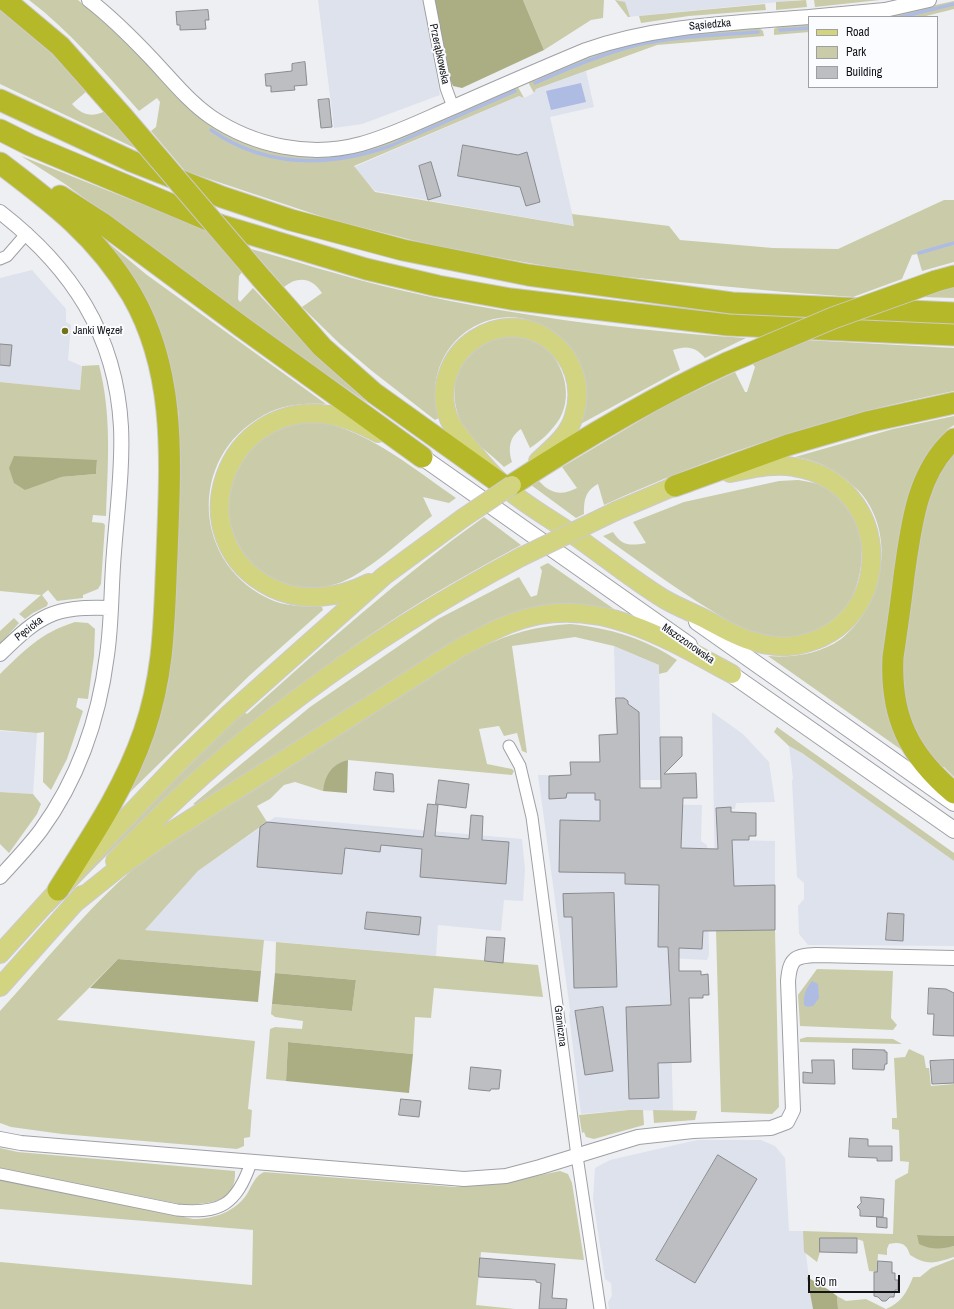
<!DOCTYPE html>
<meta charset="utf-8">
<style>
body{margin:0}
#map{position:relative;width:954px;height:1309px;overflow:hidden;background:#eeeff3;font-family:"Archivo Narrow",sans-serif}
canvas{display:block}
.legend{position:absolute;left:808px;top:16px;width:130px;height:72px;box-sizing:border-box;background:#fbfcff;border:1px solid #9f9fa2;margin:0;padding:5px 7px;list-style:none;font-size:12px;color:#141416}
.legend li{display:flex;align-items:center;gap:8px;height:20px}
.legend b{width:20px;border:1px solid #9f9fa2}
.scale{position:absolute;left:808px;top:1275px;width:92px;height:18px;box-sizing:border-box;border:2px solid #141416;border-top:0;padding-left:5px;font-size:12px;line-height:14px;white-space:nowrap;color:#141416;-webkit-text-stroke:3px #fbfcff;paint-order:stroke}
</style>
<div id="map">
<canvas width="954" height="1309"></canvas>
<ul class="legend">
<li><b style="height:5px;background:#d3d47f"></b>Road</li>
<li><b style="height:11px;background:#cacca9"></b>Park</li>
<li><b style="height:11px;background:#bcbec1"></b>Building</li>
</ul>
<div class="scale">50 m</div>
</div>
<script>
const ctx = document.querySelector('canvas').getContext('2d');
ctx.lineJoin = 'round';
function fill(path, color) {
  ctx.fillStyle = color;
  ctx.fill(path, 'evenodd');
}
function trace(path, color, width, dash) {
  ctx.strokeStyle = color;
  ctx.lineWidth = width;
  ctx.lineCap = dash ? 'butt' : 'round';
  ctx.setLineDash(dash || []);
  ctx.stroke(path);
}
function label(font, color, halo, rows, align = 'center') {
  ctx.font = font + ' "Archivo Narrow",sans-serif';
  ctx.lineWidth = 4;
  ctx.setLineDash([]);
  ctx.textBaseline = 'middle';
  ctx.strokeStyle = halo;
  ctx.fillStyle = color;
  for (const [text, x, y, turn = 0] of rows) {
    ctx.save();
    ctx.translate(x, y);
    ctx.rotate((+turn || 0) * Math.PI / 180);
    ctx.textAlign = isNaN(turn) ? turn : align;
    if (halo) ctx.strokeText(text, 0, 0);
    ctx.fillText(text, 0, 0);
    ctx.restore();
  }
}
fill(new Path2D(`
 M318,0H423L440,95L362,124L334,128Z
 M615,0H799L628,17Z
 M586,71L594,107L550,117L575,226L375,191L354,167L519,96L524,98L534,93L536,89Z
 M32,270L66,309V322L71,325L68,360L82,366L80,390L0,382V278Z
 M614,646L659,665L661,780H635L636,804L702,805L701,841L707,845L709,955L707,960L669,958L673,1111L629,1110L581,1114L569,1015L570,1010L538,775H617Z
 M712,712L743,734L769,762L775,802L736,803L735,809H731L732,840L775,841V930L716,931Z
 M0,731L37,733L33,794L0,792Z
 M789,746L802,753L954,861V946L808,945L799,934L798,906L804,899V883L797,877L792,781L793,778Z
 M275,817L522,839L525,869L523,901L504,900L501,931L438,925L436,956L145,930L198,871Z
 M697,1140H761L775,1146L785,1158L789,1231H803L813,1309H609L608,1302L612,1296L611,1283L605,1279L593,1199L595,1168L610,1160Z`), '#dee2ed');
fill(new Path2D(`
 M29,0H78L106,24L136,52L190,109L232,138L261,149L288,155H342L369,149L515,87H518L524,98L519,96L354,166L375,192L574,226L572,214L669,226L680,240L773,248L838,249L944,200H954V262L922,271L917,254L912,255L902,279L853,297L784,292L585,273L439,247L329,219L185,171L151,131L156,127L160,102L157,98L139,111C104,72 70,31 29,0Z
 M523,0H604L603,18L591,20L544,50Z
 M615,0L625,2L630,17H628Z
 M806,0L807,7L776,10V2Z
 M814,0H880L815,7Z
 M954,1V9L922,17H879Z
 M765,4L766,10L689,16L641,23L639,16Z
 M0,8L51,52L87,91L72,104C82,115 92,118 105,111L139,150L0,84Z
 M809,23V32L774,35V29L780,25Z
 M758,27L763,31L764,36L657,45L536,89L534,93L529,84L530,80L611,48L680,34Z
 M21,156L207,230L242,272L239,276L238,299L240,302L253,288L310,349L369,404L271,336L65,184Z
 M106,241L147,275L326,404C305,403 283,404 264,415C186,457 192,567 274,601C290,607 306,606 322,607L323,610L250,675L126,796L146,757L160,713L168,683L173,648L179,494V416L174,384L165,351Z
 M251,249C295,261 338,275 383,286C502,315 624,330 746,338L705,358C696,347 687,345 673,350L680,370L577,426C577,411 578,395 578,380C578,375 579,367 578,362C575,352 567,344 560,338C502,285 416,342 439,418L435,420L372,371L340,344L302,307L322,293C312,277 297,276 284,287Z
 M954,286V298L921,297Z
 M511,335C520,337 533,338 541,344C562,359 574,393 560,418C552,431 542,440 530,448L521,429C509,437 508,449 512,462L504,467C491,454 472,442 463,426C446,394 455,361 485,341C491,337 504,336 511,335Z
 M806,340L954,348V391C833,415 716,454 604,505L598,484C585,491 584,500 584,514L576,518L531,485L539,481C551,494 561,496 577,488L562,467L666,405L735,372L745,392H747L755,367L752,363Z
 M99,365C112,416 108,463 106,516L93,515L92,522L103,523L105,525L101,584L98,589L83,595V598L57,601L48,590L42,595L48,603L47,606L33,613L25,619L19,614L41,595L0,591V382L80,390L82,366ZM97,460L96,474L61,477Z
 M954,416V425L948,429L933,447L885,638L906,753L768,656C793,658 820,654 841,639C882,607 896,540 864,497C860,491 852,485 847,480C830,467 816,460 795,457L893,429Z
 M298,423C306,423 315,422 323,423C367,430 420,473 456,498L449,503L423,497L432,516C407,535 364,576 336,584C268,605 206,536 237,472C241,465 244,455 249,450C263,436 279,429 298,423Z
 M954,453V777L944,767H938L914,735L900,682L918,530L937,476Z
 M798,480C804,481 812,482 818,484C859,501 870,549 856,587C852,598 845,612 836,620C815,636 787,641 761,636C750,634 739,626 729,621C685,596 644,565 603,536L613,532C622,546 630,546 646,543L633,522L684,502L779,481Z
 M484,517L521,545C477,569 433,593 391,621C266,703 154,803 52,912L50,911L157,797L244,712L247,714C324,645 400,577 484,517Z
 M548,563L614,609L576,605L550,606L246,774L196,805L193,804L310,707L438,619L519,577L531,597L537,595L542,571L540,567Z
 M14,618L19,623L0,644V631Z
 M75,622L88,623L95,629L94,656L88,699L78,698L76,707L83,711L67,759L51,790L43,782L44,732L37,733L0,730V674C25,650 40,633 75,622Z
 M570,624C609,628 644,638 677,660L667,672L659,674V665L614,646L575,637L512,646L527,753L522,751L517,733L504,736L499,726L479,729L487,764L512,769L514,771L512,775L348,760C335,764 325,778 323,791L295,782L284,785L270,799L257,806L267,822L198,871L145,930L264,940L261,971L118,959L57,1020L255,1041L248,1109L252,1110L250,1137L244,1138V1146L237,1149L62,1134L11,1127L0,1123V1011C45,962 87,908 138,865C173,835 217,814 256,789C305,758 354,724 403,693C460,658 501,628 570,624Z
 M777,727L954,853V861L802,753L789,746L774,732Z
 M0,792L33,794L41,804L37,814L9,853L0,844Z
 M775,930L779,1107L772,1114L721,1112L716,931Z
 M276,942L538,965L543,997L434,988L431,1018L415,1017L413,1054L288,1042L286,1081L266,1079L270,1029L275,1027L302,1029L303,1021L275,1017L271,1014L272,1004L352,1011L356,980L275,973Z
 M817,969L893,971L891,1018L897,1025L893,1030L800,1026L798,995Z
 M807,1037L893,1039L902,1044L800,1042V1039Z
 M909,1049L924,1056L926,1068H929L931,1086L954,1084V1236L917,1235L948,1247L954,1246V1257C935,1263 928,1266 910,1255C907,1244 901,1241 889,1244L887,1249V1255L878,1254L877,1272L869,1271L863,1241L857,1239L820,1238V1252L817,1262L804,1252L803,1231L893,1234L895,1180L908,1173L909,1162L900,1161L899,1130L892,1129V1118H897L894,1058L905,1057Z
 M629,1110H643L644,1125L594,1139L586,1137L584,1132L582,1133L579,1115Z
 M653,1110L697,1111L695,1120L654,1123Z
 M0,1148L18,1152L235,1171C237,1204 205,1205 180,1204L0,1169Z
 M560,1171L568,1174L572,1183L584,1260L481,1252L476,1305L515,1309H0V1262L252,1285L253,1230L0,1209V1180L193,1219C214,1219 235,1212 247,1194C252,1185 255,1176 264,1172L455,1187L502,1183Z
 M954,1259V1309H838L837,1296L846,1301L866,1299L886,1309C901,1303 907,1292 913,1277H920L931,1268Z`), '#cacca9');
fill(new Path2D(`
 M434,0H523L544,50L462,88L453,86L450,79Z
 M14,456L97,460L96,474L61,477L25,490L14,483L9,468Z
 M348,760L347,793L323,791C325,775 332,764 348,760Z
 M118,959L261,971L258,1002L90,988Z
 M275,973L356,980L352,1011L272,1004Z
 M288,1042L413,1054L409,1093L286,1081Z
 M917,1235L954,1236V1246C942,1249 931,1250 919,1244Z
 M807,1277L829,1290L837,1296L838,1309H813Z`), '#abae83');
fill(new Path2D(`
 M581,83L586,102L551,110L546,91Z
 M812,981L818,984L819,998L813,1006L807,1007L804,1005C803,996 806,988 812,981Z`), '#aebce4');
trace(new Path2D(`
 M901,17L954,4
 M780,30L809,28
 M535,83C568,68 602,54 637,45C677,36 718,35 758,32
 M211,130C266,168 329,167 390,146L515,91
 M919,253L954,243`), '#aebce4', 3.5);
const building = new Path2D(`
 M208,10L209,20H205L206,29L180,30V25H177L176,12Z
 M305,62L307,85L294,86L295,90L271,92V86H266L265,74L292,71V64Z
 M329,99L332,127L321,128L318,100Z
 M463,145L518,155L527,152L540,202L526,206L520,187L458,176Z
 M431,162L441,196L428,200L419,166Z
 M0,344L12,345L10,366L0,365Z
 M616,698H624L628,701V704L639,712L640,788H661L660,737H682V756L664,774L696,773L697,798H683L681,848L718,849L716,808L731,807V812L756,813V836H749V840H732L734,886L775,885V930L703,931L702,949L679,948V971H701V975L708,974L709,995H703V998H689L691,1062L658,1063L659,1098L629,1099L626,1007L671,1005L668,947H658L659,885L625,884V873L559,872L560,820L600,821V800H595V793H567L566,798L549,799V776L571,775L570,762H600L599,735L617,734Z
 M376,772L393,774L394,792L374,790Z
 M439,780L469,784L466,808L436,804Z
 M428,804L438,805L435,836L469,839L471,815L483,816L482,840L509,842L506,884L420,877L422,849L381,845L380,852L345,848L342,874L257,867L260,827L267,822L423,837Z
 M614,893L617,987L574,988L572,917H564L563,894Z
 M367,912L421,917L419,935L365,929Z
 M888,913L904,914L903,941L886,940Z
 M487,937L505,938L503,963L485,961Z
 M929,988L946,989L954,993V1036L933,1035L934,1014H928Z
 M603,1007L613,1071L585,1075L575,1011Z
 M853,1049L885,1050V1052H887V1064H885L884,1070L853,1069Z
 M812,1060H834L835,1084L803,1083V1072L812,1073Z
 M954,1060V1083L932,1084L930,1061Z
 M471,1067L501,1070L499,1089H491L490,1091L469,1089Z
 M401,1099L421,1101L419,1117L399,1115Z
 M850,1138L868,1139V1146H892V1161H877V1158L849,1157Z
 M718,1155L757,1179L695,1283L656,1260Z
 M861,1197L884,1199L883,1217L860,1216V1210L857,1207L861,1203Z
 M877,1217L887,1218V1228L877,1227Z
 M820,1238H857V1253L820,1252Z
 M480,1258L555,1264L552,1298L567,1299L566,1309H539L541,1283L536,1282V1280L479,1277Z
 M878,1261L892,1262V1273H895V1280H898V1290H895L894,1297H890L886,1301H882L878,1297L874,1296V1272H877Z`);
fill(building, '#bcbec1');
trace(building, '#8a8b8f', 1);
const minor = new Path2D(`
 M429,0L446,88L453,107
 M0,259L7,256L27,233
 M509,746L520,766L532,817L577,1156L600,1309
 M0,1174L177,1210C221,1214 236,1205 251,1163`);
const tertiary = new Path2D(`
 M89,0C111,17 132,38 151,58C170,78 188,101 211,117C254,146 310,158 361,144C394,135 425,119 456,106C499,87 543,68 586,50C658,25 734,23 809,17
 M809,17L885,10L929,0
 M0,212C71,267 116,334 121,427C123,468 117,511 114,552C111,586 112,621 107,655C99,718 78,779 41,830C29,846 14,862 0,877
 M0,654C40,615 53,606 110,608
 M0,1139L21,1143L464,1179L506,1176L540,1167L638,1137L693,1131L771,1128L787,1122L793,1110L788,981C790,959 794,956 816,955L954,958`);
const secondary = new Path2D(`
 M422,457L689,645
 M697,622L954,803
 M721,667L954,830`);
const primary = new Path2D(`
 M538,461C552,448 569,435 574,416C593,356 529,304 475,339C449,356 437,390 449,419C456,435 489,471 503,485C519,501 549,518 568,531C600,553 631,579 664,599C678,607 693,613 707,620C720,627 732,634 746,639C762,645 780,648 798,645C899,625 894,482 794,467C773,463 751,469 730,473
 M616,511L675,486L688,483
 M369,583C339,598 303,603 272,588C175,540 224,398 330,415C348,418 363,425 378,433
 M115,861C231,738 372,636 521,557
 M75,903L120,867L164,836L458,649C484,635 511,620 540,615C611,603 672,642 732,674
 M0,954L58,890L180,761L229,714L384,576L463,518
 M0,987L82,895`);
const motorway = new Path2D(`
 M5,0L60,46L124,118
 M0,100L131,161L222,197L291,220L403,250L528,275L732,303L954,313
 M0,130L30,145L220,225L366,269L438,286L511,299L728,325L954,335
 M0,163C53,203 98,237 132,295C178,375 170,466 167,555C164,619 165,671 144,732C124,790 90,839 58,890
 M60,196L102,223L242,327L422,457
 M262,279L322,347L374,393L504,486
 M936,281L954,276
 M954,439C916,473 911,528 904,576C901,603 897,630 893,657C890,717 909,755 954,793
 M512,485C581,440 653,397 727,363
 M675,486L788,445L867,422L954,403`);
trace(minor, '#9fa0a4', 13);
trace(tertiary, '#9fa0a4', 16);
trace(secondary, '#9fa0a4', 18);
trace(primary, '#cbcbcc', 20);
trace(motorway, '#cbcbcc', 23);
trace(minor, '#fff', 11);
trace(tertiary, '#fff', 14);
trace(secondary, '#fff', 16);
trace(primary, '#d3d47f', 18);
trace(motorway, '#b5b829', 21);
const primaryBridge = new Path2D(`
 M463,518L512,485
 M521,557L616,511`);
const motorwayBridge = new Path2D(`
 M124,118L262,279
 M727,363L833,318L936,281`);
trace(primaryBridge, '#cbcbcc', 20, []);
trace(motorwayBridge, '#cbcbcc', 23, []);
trace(primaryBridge, '#d3d47f', 18);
trace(motorwayBridge, '#b5b829', 21);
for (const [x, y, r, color] of [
 [65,331,4,"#727319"]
]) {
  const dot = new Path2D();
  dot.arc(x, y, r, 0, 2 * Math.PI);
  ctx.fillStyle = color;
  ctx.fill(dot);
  trace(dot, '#fbfcff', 1.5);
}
label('11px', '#141416', '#fbfcff', [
 ["Sąsiedzka",710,25,-5],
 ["Przerąbkowska",439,54,78],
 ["Pęcicka",29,629,-38],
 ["Mszczonowska",688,644,35],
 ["Graniczna",560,1026,83]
]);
label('11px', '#141416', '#fbfcff', [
 ["Janki Węzeł",73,331]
], 'left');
</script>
